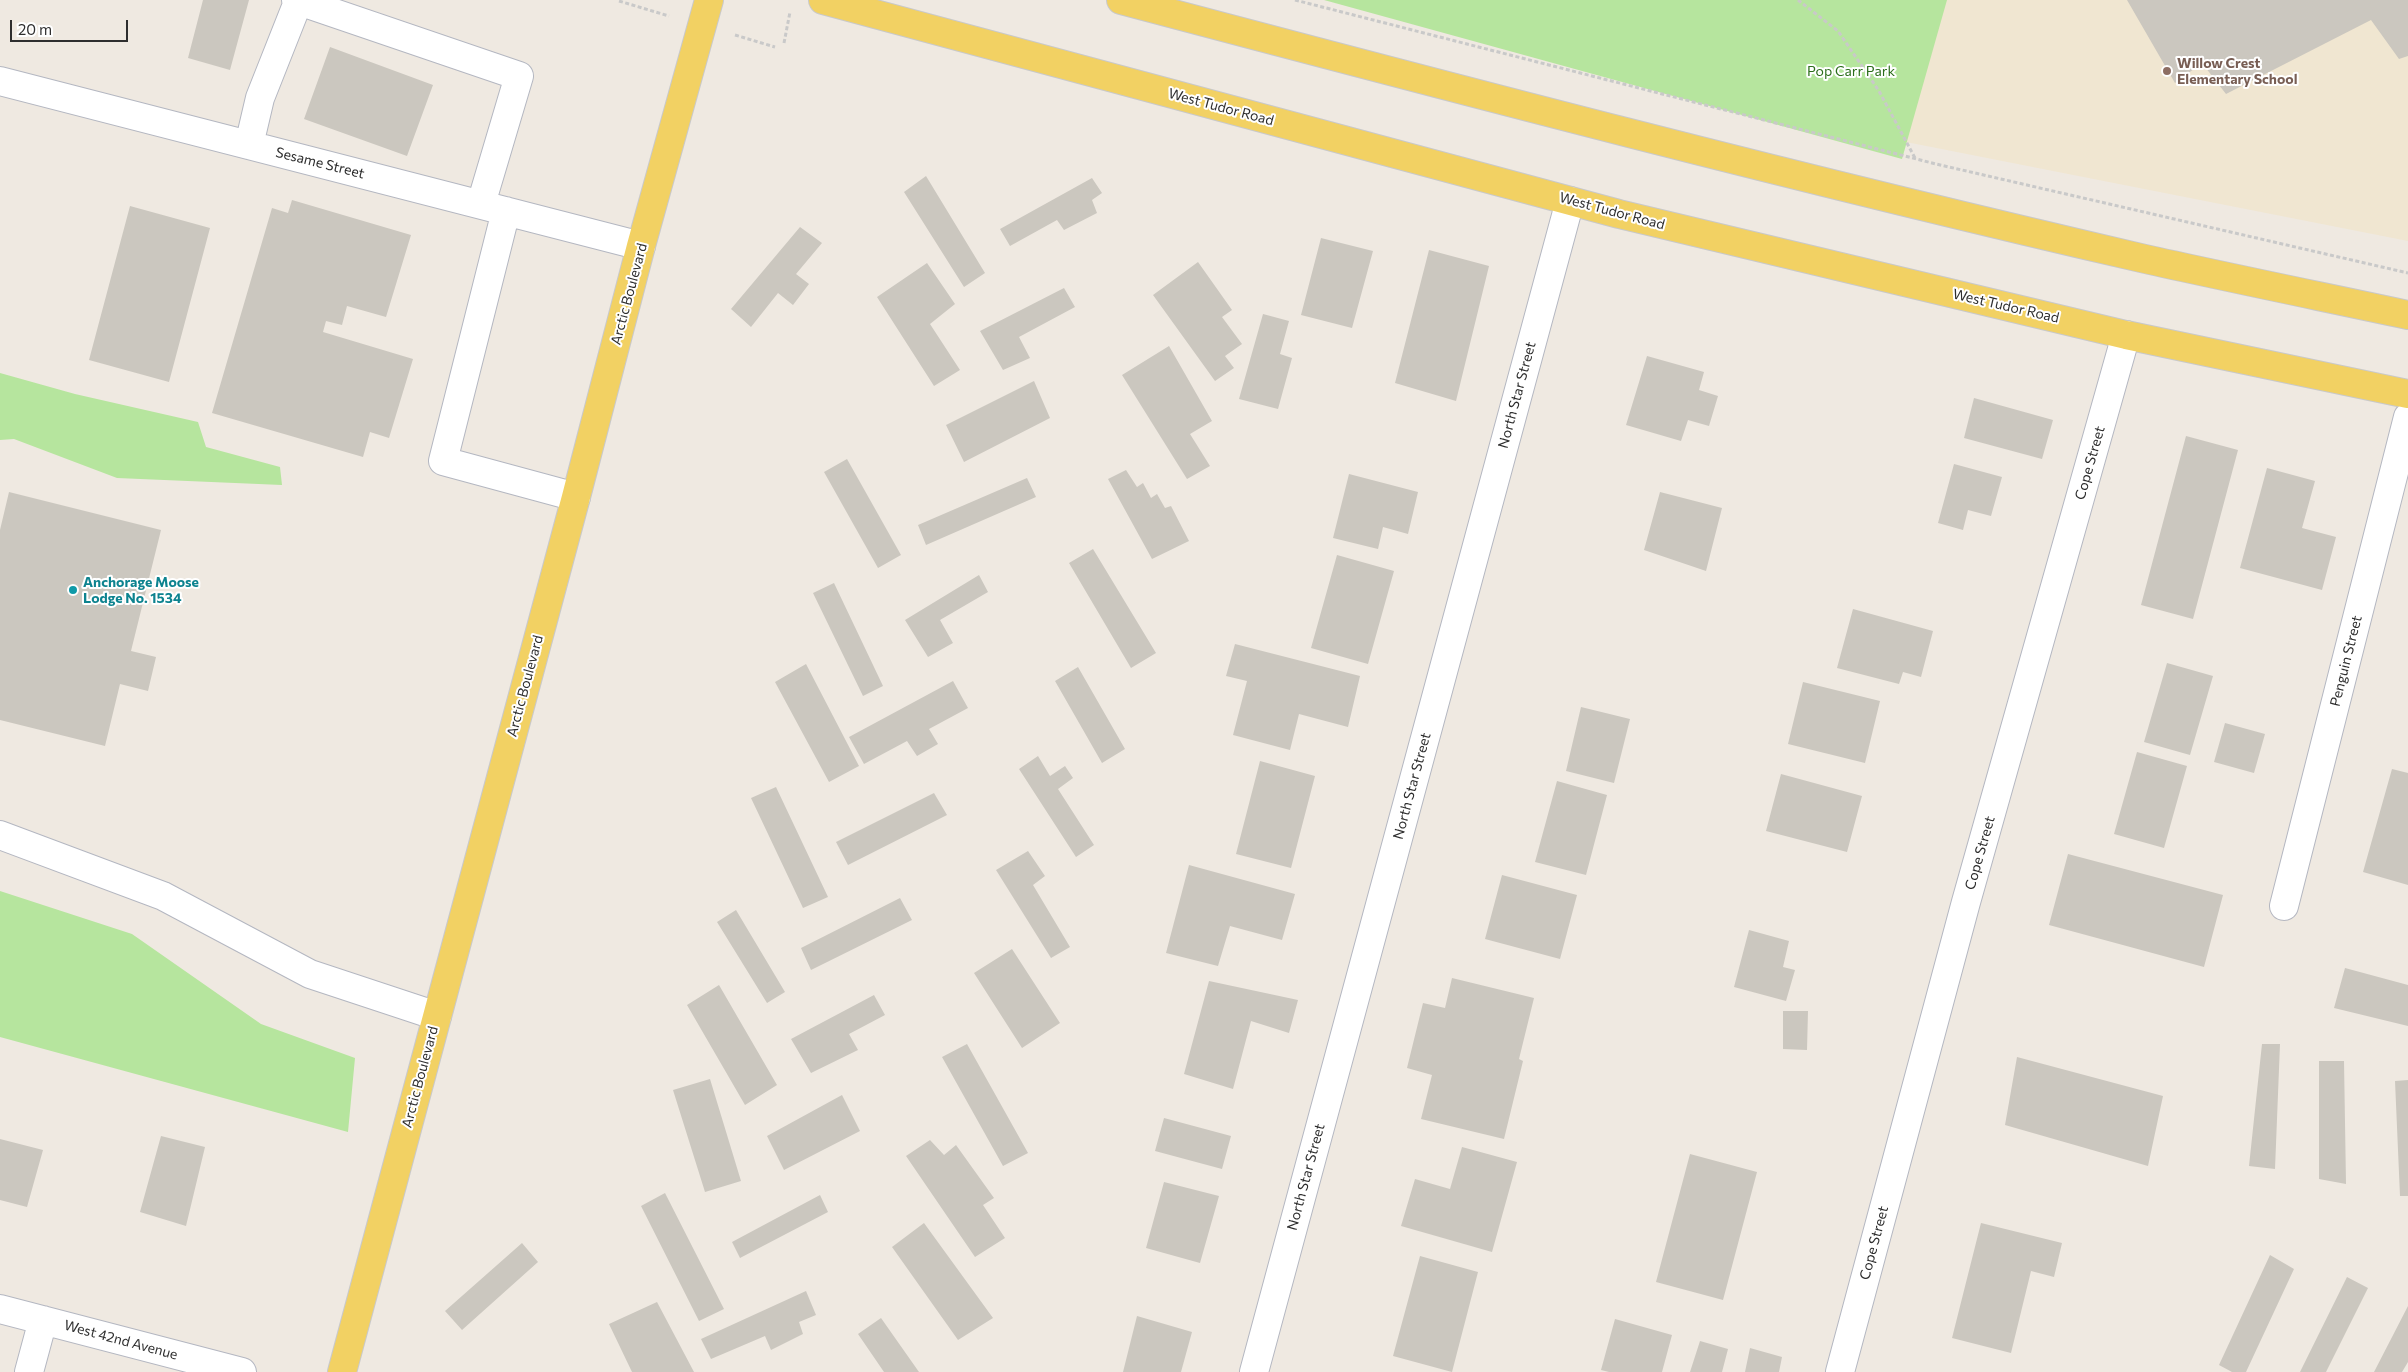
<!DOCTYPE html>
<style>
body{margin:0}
#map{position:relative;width:2408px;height:1372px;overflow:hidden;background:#efe9e1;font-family:Commissioner,sans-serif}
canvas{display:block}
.scale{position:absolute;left:10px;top:20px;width:118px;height:22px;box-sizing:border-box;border:2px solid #2e2e2e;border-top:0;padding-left:6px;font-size:15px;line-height:18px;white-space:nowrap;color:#2e2e2e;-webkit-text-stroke:4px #fff;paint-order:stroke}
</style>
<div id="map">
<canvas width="2408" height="1372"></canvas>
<div class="scale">20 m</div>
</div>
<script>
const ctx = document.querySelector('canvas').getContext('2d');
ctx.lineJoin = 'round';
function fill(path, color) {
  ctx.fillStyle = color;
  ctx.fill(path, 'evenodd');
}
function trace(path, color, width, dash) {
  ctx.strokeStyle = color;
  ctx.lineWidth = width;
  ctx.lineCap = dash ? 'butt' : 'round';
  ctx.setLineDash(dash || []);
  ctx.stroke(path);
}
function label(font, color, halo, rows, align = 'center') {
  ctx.font = font + ' Commissioner,sans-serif';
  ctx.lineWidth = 4;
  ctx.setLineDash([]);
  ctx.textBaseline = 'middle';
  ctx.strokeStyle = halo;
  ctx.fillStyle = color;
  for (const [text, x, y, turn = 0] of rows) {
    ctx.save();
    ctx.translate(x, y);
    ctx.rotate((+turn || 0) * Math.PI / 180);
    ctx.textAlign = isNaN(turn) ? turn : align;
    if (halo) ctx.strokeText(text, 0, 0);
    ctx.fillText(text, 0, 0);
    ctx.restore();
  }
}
fill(new Path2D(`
 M1946,0H2408V241L1906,142Z`), '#f0e6d1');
fill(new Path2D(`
 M1324,0H1947L1902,159Z
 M0,373L75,394L198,422L206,447L280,467L282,485L117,478L14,439L0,440Z
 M0,891L132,934L261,1024L355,1058L348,1132L0,1037Z`), '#b6e59e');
fill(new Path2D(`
 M203,0H249L230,70L188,58Z
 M2127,0H2408V56L2399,59L2371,20L2226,94L2202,63L2175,83Z
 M330,47L433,85L407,156L304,119Z
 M926,176L985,273L964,287L904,192Z
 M1092,178L1102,193L1092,200L1097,213L1064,230L1057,220L1010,246L1000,229Z
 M292,200L411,235L386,317L347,306L342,325L326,321L323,332L413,359L389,438L370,432L363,457L212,413L272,208L288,213Z
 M130,206L210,228L169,382L89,360Z
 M800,227L822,243L796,274L809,284L793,305L778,293L751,327L731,309Z
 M1321,238L1373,251L1352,328L1301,315Z
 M1429,250L1489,266L1456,401L1395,383Z
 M1198,262L1232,310L1222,317L1242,344L1225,356L1234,368L1215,381L1153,295Z
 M927,263L955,304L930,324L960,370L934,386L877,297Z
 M1064,288L1075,307L1019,337L1030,358L1003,370L980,331Z
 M1263,314L1289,321L1280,354L1292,358L1278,409L1239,399Z
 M1169,346L1212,421L1190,434L1210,466L1187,479L1122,375Z
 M1647,356L1704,372L1699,390L1718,396L1709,426L1688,420L1681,441L1626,425Z
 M1034,381L1050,418L964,462L946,425Z
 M1974,398L2053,420L2042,459L1964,438Z
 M2186,436L2238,450L2193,619L2141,605Z
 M847,459L901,555L878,568L824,472Z
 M1954,464L2002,477L1991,516L1968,510L1963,530L1938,523Z
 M2267,468L2315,481L2302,528L2336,537L2322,590L2240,568Z
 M1126,470L1137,487L1143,483L1151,498L1157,494L1165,508L1171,506L1189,541L1152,559L1108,479Z
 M1349,474L1418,492L1408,534L1383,527L1378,549L1333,538Z
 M1027,478L1036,497L926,545L918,525Z
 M9,492L161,530L131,651L156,657L148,691L120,684L105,746L0,720V530Z
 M1660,492L1722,508L1706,571L1644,550Z
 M1093,549L1156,653L1131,668L1069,563Z
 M1337,555L1394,571L1368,664L1311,648Z
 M979,575L988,592L940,620L953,643L928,657L905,620Z
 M834,583L883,686L863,696L813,593Z
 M1853,609L1933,631L1921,677L1903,672L1899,684L1837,668Z
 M1235,644L1360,676L1348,727L1299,714L1290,750L1233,735L1247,681L1226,676Z
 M2167,663L2213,676L2190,755L2144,742Z
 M806,664L859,766L829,782L775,682Z
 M1078,667L1125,749L1102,763L1055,681Z
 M953,681L968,708L929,729L938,744L917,756L907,741L864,764L849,737Z
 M1803,682L1880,701L1865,763L1788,744Z
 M1581,707L1630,719L1614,783L1566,771Z
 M2225,723L2265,734L2254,773L2214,762Z
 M2137,752L2187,766L2164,848L2114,834Z
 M1038,756L1050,776L1065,766L1073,778L1058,789L1094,845L1076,857L1019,769Z
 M1260,761L1315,776L1291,868L1236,854Z
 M2392,769L2408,773V885L2363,872Z
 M1781,774L1862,796L1847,852L1766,831Z
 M1557,781L1607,795L1586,875L1535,862Z
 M776,787L828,897L803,908L751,798Z
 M934,793L947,815L848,865L836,842Z
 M1028,851L1045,876L1033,885L1070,947L1051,958L996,870Z
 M2068,854L2223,895L2204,967L2049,925Z
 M1189,865L1295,894L1282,940L1230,926L1218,966L1166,953Z
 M1502,875L1577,895L1560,959L1485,939Z
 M900,898L912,920L811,970L801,948Z
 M736,910L785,992L767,1003L717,922Z
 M1749,930L1789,941L1783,967L1795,970L1786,1001L1734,987Z
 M1012,949L1060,1023L1022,1048L974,973Z
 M2345,968L2408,985V1026L2334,1008Z
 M1452,978L1534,998L1519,1059L1523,1061L1504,1139L1421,1119L1432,1075L1407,1068L1423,1003L1445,1008Z
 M1209,981L1298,1000L1289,1033L1251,1021L1233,1089L1184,1074Z
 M719,985L777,1085L745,1105L687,1005Z
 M874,995L885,1015L849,1034L858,1050L811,1073L791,1039Z
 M1783,1011H1808L1807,1050L1783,1049Z
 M967,1044L1028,1153L1003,1166L942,1057Z
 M2262,1044H2280L2275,1169L2249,1166Z
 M2017,1057L2163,1096L2148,1166L2005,1125Z
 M2319,1061H2344L2346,1184L2319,1179Z
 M710,1079L741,1181L705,1192L673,1090Z
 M2408,1080V1196H2400L2395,1081Z
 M842,1095L860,1131L784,1170L767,1136Z
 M1164,1118L1231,1136L1222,1169L1155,1151Z
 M161,1136L205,1147L186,1226L140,1212Z
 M0,1139L43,1150L27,1207L0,1200Z
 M930,1140L944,1155L956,1145L994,1198L983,1205L1005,1238L975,1257L906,1156Z
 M1462,1147L1517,1162L1492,1252L1401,1226L1415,1179L1450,1189Z
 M1690,1154L1757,1172L1723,1300L1656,1282Z
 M1164,1182L1219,1196L1200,1263L1146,1248Z
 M665,1193L724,1309L699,1321L641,1206Z
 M820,1195L828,1212L740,1258L732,1242Z
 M924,1223L993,1318L958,1340L892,1247Z
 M1981,1223L2062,1243L2054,1277L2031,1271L2011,1353L1952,1338Z
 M522,1243L538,1262L462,1330L445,1311Z
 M2270,1255L2294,1269L2246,1372H2232L2219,1365Z
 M1420,1256L1478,1272L1452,1372L1393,1356Z
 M2347,1277L2368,1288L2326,1372H2300Z
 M806,1291L816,1315L799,1322L803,1334L771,1350L765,1336L711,1359L701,1339Z
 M657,1302L694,1372H632L609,1324Z
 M2408,1306V1362L2402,1372H2374Z
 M1137,1316L1192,1332L1181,1372H1123Z
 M881,1318L919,1372H884L858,1334Z
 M1615,1319L1672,1335L1662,1372H1609L1601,1370Z
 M1700,1341L1728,1349L1722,1372H1690Z
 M1750,1348L1782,1357L1779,1372H1745Z`), '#cbc7bf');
const minor = new Path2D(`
 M296,0L519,76L481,204
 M0,81L641,246
 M249,145L260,98L298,2
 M506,211L443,461L576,497
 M0,835L163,896L310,974L437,1016
 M2284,906L2408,417
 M0,1309L242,1372
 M29,1372L43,1320
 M1254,1372L1570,201
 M1840,1372L1966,902L2126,335`);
const major = new Path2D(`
 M823,0L1619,214L2126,335L2408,394
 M1121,0C1460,90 1799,179 2141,258C2230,278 2319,296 2408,315
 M342,1372L576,497L641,246L709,0`);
trace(minor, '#b4b7c1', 30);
trace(major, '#c9c9c9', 30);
trace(new Path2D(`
 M1295,0L1936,164L2408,273
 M1798,0L1838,31L1879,91L1915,158
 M619,1L669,16
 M735,35L775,47
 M784,43L790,12`), '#c9c9c9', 3, [4, 2.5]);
trace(minor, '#fff', 28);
trace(major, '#f2d163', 28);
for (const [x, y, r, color] of [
 [2167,71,5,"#8d6e63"],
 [73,590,5,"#0f9aa8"]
]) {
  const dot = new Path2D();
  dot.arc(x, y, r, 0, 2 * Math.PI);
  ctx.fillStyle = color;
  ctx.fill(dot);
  trace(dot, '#fff', 2);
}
label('bold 14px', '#785e54', '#fff', [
 ["Willow Crest",2177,63],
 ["Elementary School",2177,79]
], 'left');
label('14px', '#2c6e1b', '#fff', [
 ["Pop Carr Park",1851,71]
]);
label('14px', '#2e2e2e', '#fff', [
 ["West Tudor Road",1221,107,15],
 ["Sesame Street",320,163,14],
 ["West Tudor Road",1612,211,15],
 ["Arctic Boulevard",629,294,-75],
 ["West Tudor Road",2006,306,13],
 ["North Star Street",1517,395,-75],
 ["Cope Street",2090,463,-74],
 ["Penguin Street",2346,661,-76],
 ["Arctic Boulevard",525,686,-75],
 ["North Star Street",1412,786,-75],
 ["Cope Street",1980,853,-74],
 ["Arctic Boulevard",420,1077,-75],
 ["North Star Street",1306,1177,-75],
 ["Cope Street",1874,1243,-75],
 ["West 42nd Avenue",121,1340,15]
]);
label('bold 14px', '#0d838f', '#fff', [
 ["Anchorage Moose",83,582],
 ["Lodge No. 1534",83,598]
], 'left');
</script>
